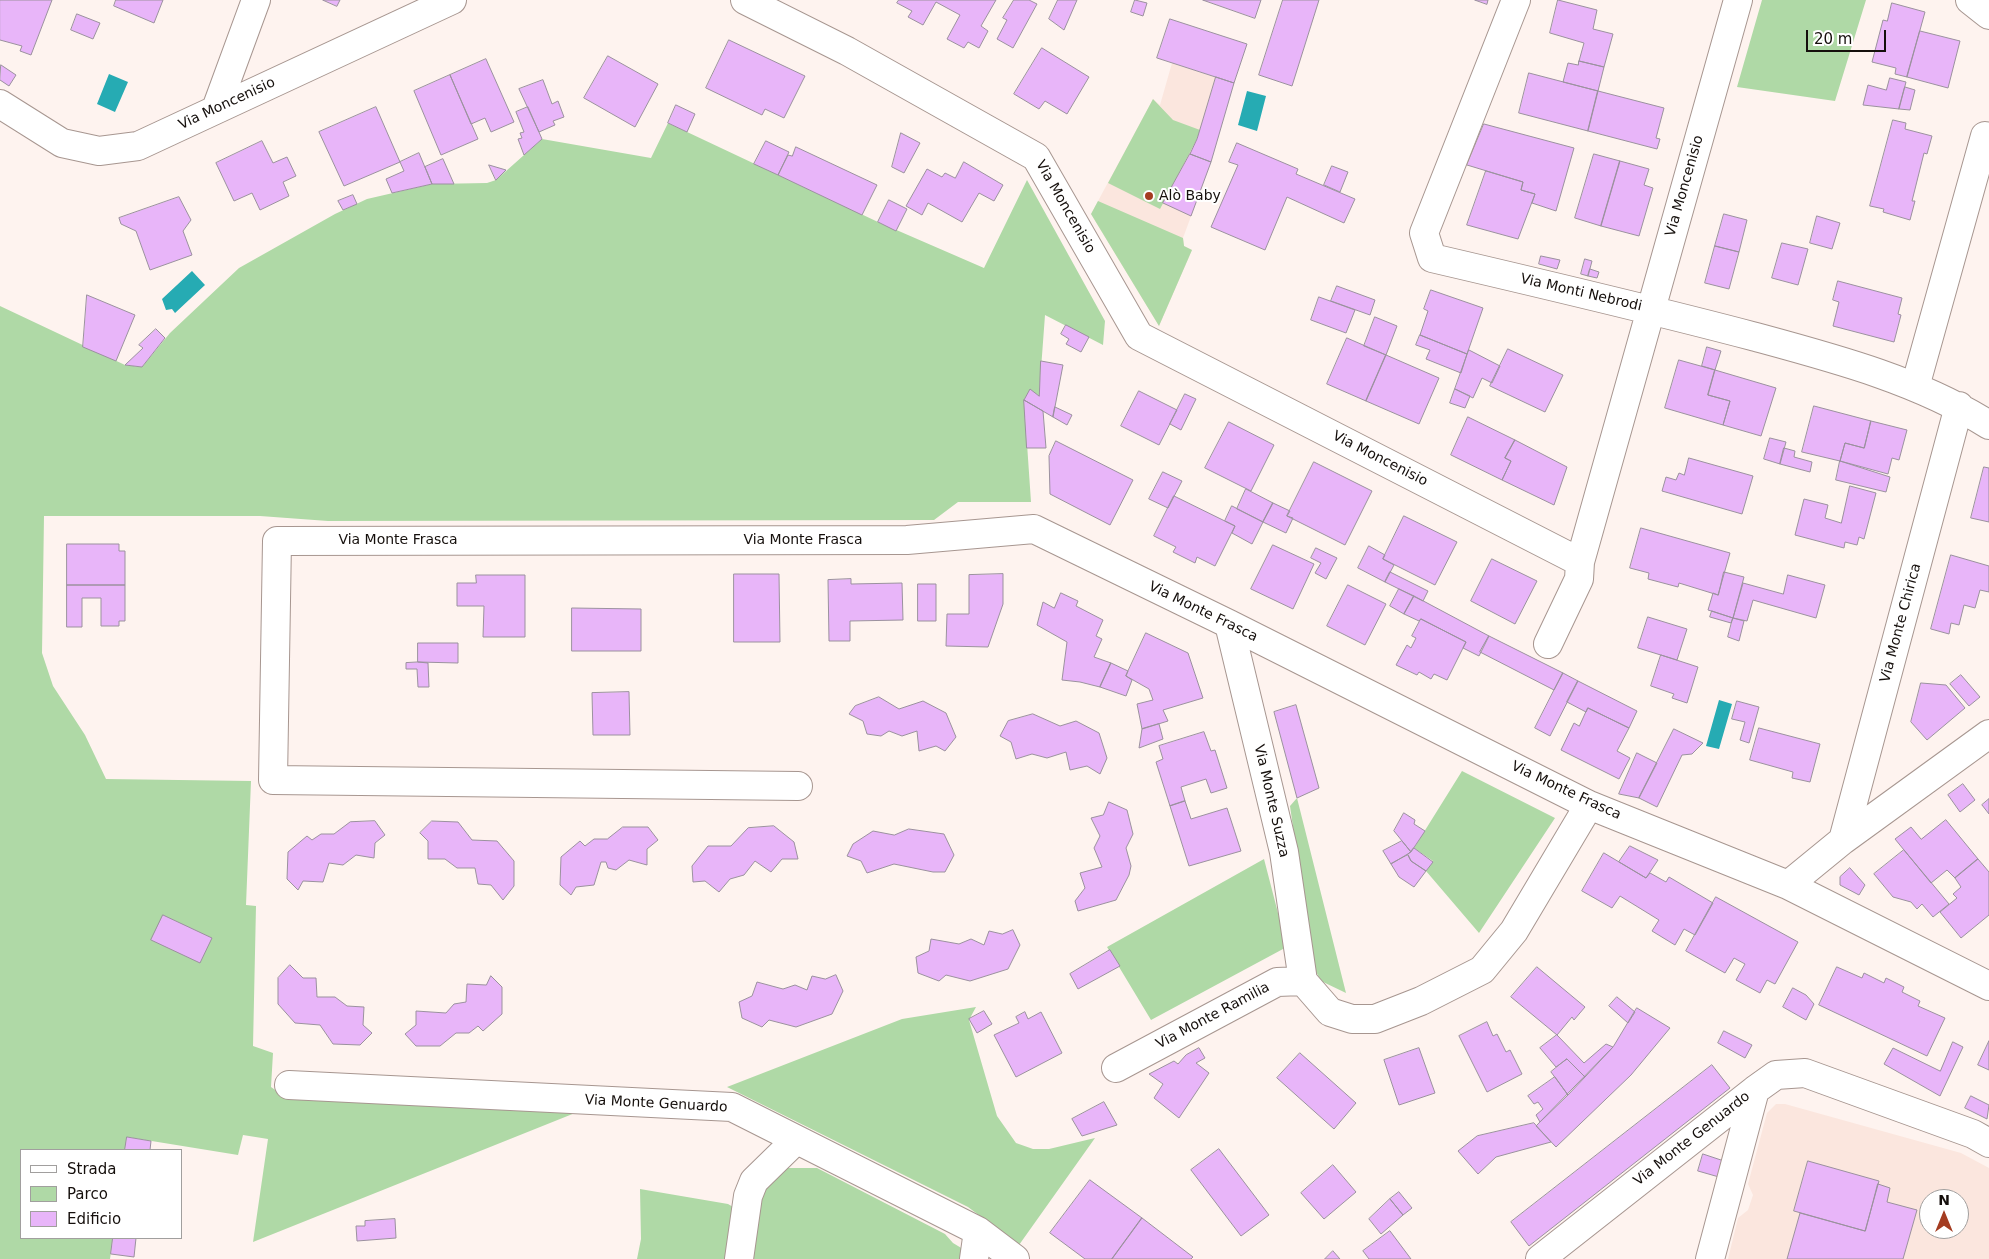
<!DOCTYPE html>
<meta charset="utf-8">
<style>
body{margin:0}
#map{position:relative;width:1989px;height:1259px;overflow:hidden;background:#fef3ef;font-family:"DejaVu Sans",sans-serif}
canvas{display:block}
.legend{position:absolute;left:20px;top:1149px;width:162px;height:90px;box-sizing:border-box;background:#fff;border:1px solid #a19f9e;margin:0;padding:6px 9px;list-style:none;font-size:15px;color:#150f0c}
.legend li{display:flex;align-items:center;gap:10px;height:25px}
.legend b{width:25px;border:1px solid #a19f9e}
.north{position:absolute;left:1919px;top:1189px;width:50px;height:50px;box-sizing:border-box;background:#fff;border:1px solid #a19f9e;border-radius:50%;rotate:0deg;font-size:14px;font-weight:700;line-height:20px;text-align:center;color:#150f0c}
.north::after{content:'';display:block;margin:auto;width:18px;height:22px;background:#a43c21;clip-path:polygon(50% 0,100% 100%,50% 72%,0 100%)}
.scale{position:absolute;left:1806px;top:30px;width:80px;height:22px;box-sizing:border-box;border:2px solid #150f0c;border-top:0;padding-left:6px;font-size:15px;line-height:18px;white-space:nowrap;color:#150f0c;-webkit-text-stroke:4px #fff;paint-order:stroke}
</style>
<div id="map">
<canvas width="1989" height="1259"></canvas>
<ul class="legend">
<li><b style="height:6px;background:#fff"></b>Strada</li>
<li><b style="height:14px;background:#afd9a6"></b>Parco</li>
<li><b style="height:14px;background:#e8b5f9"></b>Edificio</li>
</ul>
<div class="north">N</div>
<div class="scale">20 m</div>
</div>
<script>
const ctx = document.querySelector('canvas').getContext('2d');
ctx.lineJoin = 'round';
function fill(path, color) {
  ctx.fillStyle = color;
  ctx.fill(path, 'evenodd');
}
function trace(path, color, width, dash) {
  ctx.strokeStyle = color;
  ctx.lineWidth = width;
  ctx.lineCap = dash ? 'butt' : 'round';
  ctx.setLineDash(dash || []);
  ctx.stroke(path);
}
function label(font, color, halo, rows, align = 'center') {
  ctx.font = font + ' "DejaVu Sans",sans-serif';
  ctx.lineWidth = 4;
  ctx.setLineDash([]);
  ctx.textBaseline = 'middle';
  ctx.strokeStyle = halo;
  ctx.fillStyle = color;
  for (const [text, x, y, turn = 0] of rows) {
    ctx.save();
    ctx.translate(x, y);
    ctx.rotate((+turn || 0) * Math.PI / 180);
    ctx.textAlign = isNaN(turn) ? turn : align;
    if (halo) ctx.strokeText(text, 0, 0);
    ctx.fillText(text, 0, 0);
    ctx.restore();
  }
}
fill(new Path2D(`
 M1172,63L1234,83L1211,162L1183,238L1184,246L1192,250L1159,326L1091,214L1153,99L1160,105Z
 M1776,1104H1785L1961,1153L1989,1168V1259H1728L1738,1218L1748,1210L1753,1195L1748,1184L1767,1113ZM1929,1199H1959V1229H1929Z`), '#fbe6de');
fill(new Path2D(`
 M1762,0H1866L1835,101L1737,87Z
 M1153,99L1173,120L1200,130L1197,139L1160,209L1108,183Z
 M668,123L878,222L984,268L1027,180L1105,321L1103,345L1045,315L1039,396L1030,390L1024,400L1031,502H958L934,520L328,521L260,516H44L42,653L53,686L85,735L106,779L251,781L246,905L256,906L253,1046L273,1053L271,1087L281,1094L580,1111L253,1242L268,1139L243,1135L238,1155L127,1137L125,1150H21V1238H113L110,1259H0V306L125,365L142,367L170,333L239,268L335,214L367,199L432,184L487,183L496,180L542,139L651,158Z
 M1098,201L1183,238L1184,246L1192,250L1159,326L1091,214Z
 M1462,771L1555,818L1479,933L1426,871L1433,861L1414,848Z
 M1297,798L1346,993L1321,981L1313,966L1290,806Z
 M1264,859L1285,940L1283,949L1151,1020L1107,947Z
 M976,1007L969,1020L997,1116L1016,1143L1033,1149H1049L1095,1138L1019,1245L968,1207L727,1087L902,1019Z
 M784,1168H817L945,1234L953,1243L963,1249V1259H749L756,1203L765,1186Z
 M640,1189L728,1204L740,1211L735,1259H637L641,1239Z`), '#afd9a6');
fill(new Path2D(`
 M109,74L128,82L115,112L97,104Z
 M1247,91L1266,96L1257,131L1238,125Z
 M192,271L205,285L175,313L172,309L166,310L162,299Z
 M1719,700L1732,704L1719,749L1706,746Z`), '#26abb3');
const building = new Path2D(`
 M0,0H52L31,55L20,51L22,46L0,40Z
 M116,0H163L154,23L114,6Z
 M323,0H340L337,6Z
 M899,0H996L981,26L988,31L979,48L968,42L964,48L947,39L960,15L936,2L923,25L908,17L912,11L897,3Z
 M1014,0H1029L1037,4L1013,48L997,39L1007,20L1003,18Z
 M1058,0H1077L1064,30L1049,19Z
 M1135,0L1147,3L1143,16L1131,12Z
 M1203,0H1261L1255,18Z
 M1283,0H1319L1292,86L1259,75Z
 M1475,0H1488L1487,4Z
 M1558,0L1597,10L1593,29L1613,34L1604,67L1579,61L1584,43L1550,33Z
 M1892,3L1925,12L1907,77L1895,74L1896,68L1872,62L1883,20L1887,21Z
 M77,14L100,23L93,39L71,30Z
 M1170,19L1247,44L1234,83L1157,58Z
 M1920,31L1960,41L1948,88L1907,77Z
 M729,40L805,76L784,118L765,109L762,115L706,88Z
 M1042,48L1089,77L1067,114L1045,101L1039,109L1014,94Z
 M608,56L658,84L635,127L584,98Z
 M486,59L514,122L491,132L485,118L471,124L450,75Z
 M1579,61L1604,67L1598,91L1563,82L1568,63L1578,65Z
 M1,65L16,75L9,86L0,80Z
 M1529,73L1598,91L1588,131L1519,113Z
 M450,75L478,139L441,155L414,91Z
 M1216,77L1234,83L1211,162L1190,154L1197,139Z
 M1890,78L1906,82L1899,109L1863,105L1868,85L1886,90Z
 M543,80L552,104L558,101L564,117L553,121L555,125L539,132L519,89Z
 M1905,87L1915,90L1910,110L1899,109Z
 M1598,91L1664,108L1656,138L1660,139L1657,149L1588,131Z
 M676,105L695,114L687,132L668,123Z
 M376,107L400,162L344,186L319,132Z
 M528,107L542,139L524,155L518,139L522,138L520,133L524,132L516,112Z
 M1893,120L1906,123L1905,129L1932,136L1927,154L1924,153L1912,201H1915L1910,220L1883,212L1884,209L1870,206Z
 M1484,124L1574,148L1556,211L1532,203L1535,194L1521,190L1523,182L1467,165Z
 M901,133L920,143L904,173L892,167Z
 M262,141L273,163L287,157L296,176L283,182L289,196L260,210L252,193L234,201L216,163Z
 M766,141L789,152L778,175L754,164Z
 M1237,143L1298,169L1296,174L1355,199L1344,223L1287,197L1265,250L1211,227L1238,165L1229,162Z
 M796,147L877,185L862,215L778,175L788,155L792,156Z
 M419,153L432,184L392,193L386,179L404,171L400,162Z
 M1190,154L1211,162L1191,216L1163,203Z
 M1594,154L1620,161L1601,226L1575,218Z
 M443,159L454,184H432L425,167Z
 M1620,161L1649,169L1644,185L1653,188L1639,236L1601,226Z
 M964,162L1003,185L994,201L979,193L962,222L928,203L922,215L906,206L927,169L942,177L945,173L955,178Z
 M489,165L506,170L496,180Z
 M1332,166L1348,172L1340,192L1324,185Z
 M1486,171L1523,182L1521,190L1535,194L1518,239L1467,225Z
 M353,195L357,204L343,210L338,201Z
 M179,197L191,220L183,231L192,255L150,270L136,231L121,224L119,218Z
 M889,200L907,209L896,231L878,222Z
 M1724,214L1747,220L1739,252L1715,246Z
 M1817,216L1840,223L1832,249L1810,243Z
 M1782,243L1808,249L1798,285L1772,278Z
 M1715,246L1739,252L1729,289L1705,283Z
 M1541,256L1560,260L1557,269L1539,264Z
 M1585,259L1592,261L1588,276L1581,274Z
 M1590,269L1599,272L1597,278L1588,276Z
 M1838,281L1902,298L1898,314L1901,315L1894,342L1833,326L1839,302L1833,300Z
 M1337,286L1375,300L1370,315L1331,301Z
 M1431,290L1483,308L1467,354L1420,335L1428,311L1424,309Z
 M87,295L135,315L116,361L83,347Z
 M1319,297L1355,310L1346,333L1311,320Z
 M1375,317L1397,326L1386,355L1364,346Z
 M1066,325L1089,337L1081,352L1066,344L1069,339L1061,334Z
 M156,329L165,338L142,367L125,365L143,348L139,345Z
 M1420,335L1467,354L1461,373L1426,359L1430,350L1416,345Z
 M1347,338L1386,355L1366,401L1327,384Z
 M1707,347L1721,351L1715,370L1702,366Z
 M1508,349L1563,375L1545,412L1490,386Z
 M1469,350L1500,366L1492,383L1482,378L1473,398L1455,389Z
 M1386,355L1439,378L1419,424L1366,401Z
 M1679,360L1715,370L1708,395L1730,401L1723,425L1665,408Z
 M1041,361L1063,365L1053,417L1024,400L1030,389L1039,396Z
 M1715,370L1776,388L1761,436L1723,425L1730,401L1708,395Z
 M1455,389L1470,396L1465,408L1450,403Z
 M1139,391L1177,410L1159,445L1121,426Z
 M1185,394L1196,399L1181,430L1170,424Z
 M1024,400L1043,411L1046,448H1027Z
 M1814,406L1871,421L1864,448L1845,443L1840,461L1802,452Z
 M1055,407L1072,415L1067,425L1053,417Z
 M1468,417L1515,440L1505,458L1511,461L1502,480L1451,455Z
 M1871,421L1907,430L1899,460L1892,458L1888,474L1840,461L1845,443L1864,448Z
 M1229,422L1274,445L1251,491L1205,468Z
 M1770,438L1786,442L1780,464L1764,459Z
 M1515,440L1567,467L1554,505L1502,480L1511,461L1505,458Z
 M1056,441L1133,480L1110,525L1050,494L1049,456Z
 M1784,448L1795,451L1794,457L1812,462L1810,472L1780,464Z
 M1689,458L1753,476L1742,514L1662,491L1666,477L1676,480L1679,473L1684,475Z
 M1840,461L1890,477L1886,492L1836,480Z
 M1314,462L1372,491L1345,545L1287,516Z
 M1984,467L1989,468V522L1971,518Z
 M1163,472L1182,481L1168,508L1149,499Z
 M1850,486L1876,493L1864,539L1859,537L1857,545L1845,542L1844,548L1795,535L1804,499L1828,505L1825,518L1841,523Z
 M1246,489L1273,503L1263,522L1237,509Z
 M1174,496L1235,526L1215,566L1197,557L1195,563L1173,552L1176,547L1154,536Z
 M1273,503L1290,511L1287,516L1293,518L1286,533L1263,522Z
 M1232,506L1263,522L1252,544L1232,533L1235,526L1225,521Z
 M1404,516L1457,542L1435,585L1383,559Z
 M1641,528L1730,553L1718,595L1679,583L1678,587L1648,579L1649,573L1630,568Z
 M67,544H119V551H125V585H67Z
 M1273,545L1314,564L1293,609L1251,589Z
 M1369,546L1385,555L1383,559L1394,565L1385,582L1358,568Z
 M1316,548L1337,558L1326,579L1315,573L1321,563L1311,558Z
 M1951,555L1989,566V592L1980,590L1975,608L1964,605L1959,625L1951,623L1949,634L1931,629Z
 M1492,559L1537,581L1515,624L1471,601Z
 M1390,572L1428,591L1423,601L1385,582Z
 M1724,572L1744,577L1733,618L1708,610L1713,593L1718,595Z
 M734,574H779L780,642H734Z
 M1003,574V604L988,647L946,646L947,614H969V575Z
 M476,575H525V637H483L484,606H457V583H476Z
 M1788,575L1825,585L1816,618L1753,600L1747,621L1733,618L1743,583L1783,594Z
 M851,579V584L902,583L903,620L850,621V641H829L828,580Z
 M918,584H936V621H918Z
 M67,585H125V621H119V626H101V598H82V627H67Z
 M1348,585L1386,604L1365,645L1327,626Z
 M1399,589L1414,596L1404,614L1390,606Z
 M1061,593L1078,601L1076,606L1103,620L1096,636L1102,639L1094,657L1111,663L1100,687L1080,682L1062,680L1067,642L1037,625L1043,602L1054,608Z
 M1414,596L1489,636L1479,656L1463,648L1466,642L1421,619L1419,621L1404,614Z
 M572,608L641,609V651H572Z
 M1712,611L1733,618L1731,623L1710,617Z
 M1648,617L1687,629L1677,660L1638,648Z
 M1733,618L1744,621L1739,641L1728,637Z
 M1421,619L1466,642L1447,680L1434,674L1431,679L1419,672L1417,675L1396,665L1407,645L1411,648L1416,638L1412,636Z
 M1146,633L1188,653L1203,698L1163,710L1168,721L1142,729L1137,704L1153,700L1149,689L1126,676Z
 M1489,636L1563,673L1554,690L1480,652Z
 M418,643H458V663L418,662Z
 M1661,655L1698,667L1687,703L1672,698L1674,694L1651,686Z
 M418,662L428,663L429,687H418L417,669H406V663Z
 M1111,663L1128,671L1126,676L1132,680L1126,696L1100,687Z
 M1563,673L1578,681L1550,736L1535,728Z
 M1961,675L1980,697L1969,706L1950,684Z
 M1578,681L1637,711L1629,728L1588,708L1586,712L1567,702Z
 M1921,683L1946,685L1965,708L1927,740L1911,722Z
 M629,692L630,735H593L592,693Z
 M879,697L899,709L923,701L946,713L956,737L945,751L936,746L919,751L917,731L902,736L889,731L881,736L867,734L863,721L849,714L855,706Z
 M1737,701L1759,707L1749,743L1740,740L1745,722L1732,719Z
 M1296,705L1319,788L1297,798L1274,712Z
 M1588,708L1629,728L1617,751L1630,758L1619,779L1561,750L1574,723L1579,726Z
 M1033,714L1060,726L1076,721L1099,733L1107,758L1100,774L1087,766L1070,770L1066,752L1047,758L1032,754L1016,759L1011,742L1000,736L1008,721Z
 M1159,724L1163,739L1139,748L1142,729Z
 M1759,728L1820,744L1810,782L1792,778L1793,772L1750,760Z
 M1674,729L1703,743L1692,754L1682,755L1657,807L1639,798Z
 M1204,732L1211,751L1215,750L1227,788L1211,793L1206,779L1181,787L1185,801L1170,806L1156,762L1163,759L1159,746Z
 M1637,753L1657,763L1639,798L1619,794Z
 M1963,784L1975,800L1960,812L1948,795Z
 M1989,799V814L1982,805Z
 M1185,801L1191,819L1227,808L1241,851L1189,866L1170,806Z
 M1109,802L1127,810L1133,834L1126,848L1131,866L1129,875L1116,900L1078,911L1075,901L1085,888L1080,873L1102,867L1094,848L1100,836L1091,818L1103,815Z
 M1404,813L1415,820L1414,824L1425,831L1411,852L1394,831Z
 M1946,820L1978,859L1955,878L1947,870L1931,883L1895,839L1911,827L1921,839Z
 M375,821L385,835L375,843L374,858L356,855L343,865L329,863L323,882L303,881L298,890L287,879L288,852L307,836L312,840L321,834H334L350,822Z
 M432,821L458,822L472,840L497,841L514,861V886L503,900L491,885L478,884L475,868H457L445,859H428V841L420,833Z
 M774,826L794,842L798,859H782L771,872L755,861L744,875L730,879L719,892L705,881L693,882L692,866L708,846H731L748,828Z
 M623,827H648L658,840L647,849V865L629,860L616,870L608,868L606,862H601L594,885L576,887L571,895L560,885L561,857L580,841L585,846L594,839H607Z
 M909,829L944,834L954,855L945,872H933L894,864L867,873L861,861L847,856L853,844L873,831L894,835Z
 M1402,841L1411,852L1391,864L1383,851Z
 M1630,846L1658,860L1646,878L1619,862Z
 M1414,848L1433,862L1426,871L1411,861L1408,855Z
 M1904,850L1949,904L1933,917L1922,904L1917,909L1911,902L1893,897L1874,874Z
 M1604,853L1646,878L1650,873L1666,882L1669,877L1713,903L1695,935L1684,929L1675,945L1652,931L1659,920L1620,896L1612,908L1582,891Z
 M1408,855L1411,861L1426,871L1414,887L1399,877L1391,864Z
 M1978,859L1989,872V915L1961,938L1940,912L1957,898L1953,894L1961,887L1955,878Z
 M1850,868L1865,885L1859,895L1840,885V877Z
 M1716,897L1798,942L1775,984L1767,980L1760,993L1736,980L1745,964L1734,958L1725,973L1686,951Z
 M163,915L212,938L200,963L151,940Z
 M1013,930L1020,945L1008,969L970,981L946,975L939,981L918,973L916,957L929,951L931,939L959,944L971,939L984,945L989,931L1002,934Z
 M1110,950L1120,966L1078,989L1070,974Z
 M290,965L303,978H316L317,997H335L347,1006L364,1007L363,1025L372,1033L360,1045L333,1044L320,1025L295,1023L278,1004V978Z
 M1537,967L1585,1007L1574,1020L1572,1017L1557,1035L1511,997Z
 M1837,967L1862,978L1864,973L1884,983L1886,978L1904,987L1902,992L1920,1001L1918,1006L1945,1018L1927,1056L1819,1005Z
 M836,975L843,991L832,1014L796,1027L769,1020L762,1027L742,1018L739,1002L752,996L757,982L783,989L795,985L807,990L812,976L825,979Z
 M491,976L502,987V1014L483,1031L478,1026L469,1033H456L440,1046H416L405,1034L416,1025V1011L446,1013L454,1004L466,1002L467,984L486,985Z
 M1793,988L1806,995L1814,1004L1806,1020L1783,1007Z
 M1617,997L1635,1012L1628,1023L1609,1006Z
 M1637,1008L1670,1028L1631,1075L1556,1147L1536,1126L1613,1047Z
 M984,1011L992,1024L977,1033L969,1019Z
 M1025,1012L1028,1019L1041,1012L1062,1053L1016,1077L994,1035L1019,1023L1016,1017Z
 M1487,1022L1493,1036L1497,1034L1506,1052L1510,1050L1522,1074L1487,1092L1459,1036Z
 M1724,1031L1752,1045L1745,1058L1718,1043Z
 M1557,1035L1584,1063L1606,1044L1613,1047L1585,1077L1567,1059L1556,1067L1540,1048Z
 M1989,1041V1070L1978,1065Z
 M1953,1042L1963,1047L1940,1096L1884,1064L1893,1048L1940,1071Z
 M1199,1048L1205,1058L1196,1063L1209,1073L1179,1118L1154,1098L1163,1084L1149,1074L1174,1061L1178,1064L1186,1055Z
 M1419,1048L1435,1093L1399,1105L1384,1060Z
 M1300,1053L1356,1103L1334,1129L1277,1078Z
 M1567,1059L1585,1077L1568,1095L1551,1072Z
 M1712,1065L1730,1088L1529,1246L1511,1222Z
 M1555,1077L1568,1095L1540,1122L1536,1115L1543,1109L1538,1102L1534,1104L1528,1096Z
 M1971,1096L1989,1105L1987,1119L1965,1108Z
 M1104,1102L1117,1125L1082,1136L1072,1119Z
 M1534,1123L1551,1142L1496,1157L1478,1174L1458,1151L1477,1136Z
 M127,1137L151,1141L150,1150H125Z
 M1219,1149L1269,1215L1241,1236L1191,1170Z
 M1703,1154L1724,1161L1719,1177L1698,1171Z
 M1808,1161L1879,1181L1865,1231L1794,1211Z
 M1333,1165L1356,1192L1324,1219L1301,1193Z
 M1090,1180L1142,1218L1112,1259H1085L1050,1233Z
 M1878,1184L1890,1188L1887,1202L1917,1210L1903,1259H1787L1800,1213L1865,1231Z
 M1399,1192L1412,1208L1403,1215L1390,1199Z
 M1390,1199L1403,1215L1381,1234L1369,1219Z
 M1142,1218L1193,1257L1191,1259H1112Z
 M395,1219L396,1238L357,1241L356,1226H365V1221Z
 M1390,1231L1411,1259H1369L1363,1251Z
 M113,1238H136L134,1257L111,1254Z
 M1333,1251L1340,1259H1325Z`);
fill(building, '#e8b5f9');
trace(building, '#9b919e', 1);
const minor = new Path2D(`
 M745,0L847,51L1036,157L1139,336L1580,562L1738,0
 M1516,0L1424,233L1432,258C1539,283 1646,308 1752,336C1833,358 1918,380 1989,425
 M1970,0L1989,15
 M0,104L62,143L99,151L138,146L452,0
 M216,109L256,0
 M1915,387L1985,136
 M1959,406L1843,840L1989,734
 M1229,624L1284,852L1303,981
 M1548,644L1579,579L1580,562
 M798,786L273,780L277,541L907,540L1034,529L1229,624L1589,805L1788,885L1989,986
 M1788,885L1843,840
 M1116,1068L1277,982L1303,981L1330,1012L1352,1019H1375L1421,1001L1482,970L1514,931L1589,805
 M289,1085L732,1107L978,1231L1015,1259
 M1755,1090L1776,1075L1805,1073L1973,1134L1989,1143
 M739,1259L748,1196L754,1181L796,1140
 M974,1259L978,1231
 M1540,1259L1755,1090L1710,1259`);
trace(minor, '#a79690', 30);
trace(minor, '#fff', 28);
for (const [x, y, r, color] of [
 [1149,196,5,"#a43c21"]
]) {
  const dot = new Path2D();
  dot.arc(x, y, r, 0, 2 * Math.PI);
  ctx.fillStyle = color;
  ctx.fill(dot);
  trace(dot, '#fff', 2);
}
label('14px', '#150f0c', '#fff', [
 ["Via Moncenisio",227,104,-25],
 ["Via Moncenisio",1685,186,-74],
 ["Via Moncenisio",1065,207,60],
 ["Via Monti Nebrodi",1581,293,13],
 ["Via Moncenisio",1380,459,27],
 ["Via Monte Frasca",398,540],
 ["Via Monte Frasca",803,540],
 ["Via Monte Frasca",1203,612,26],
 ["Via Monte Chirica",1901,623,-75],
 ["Via Monte Frasca",1566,791,25],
 ["Via Monte Suzza",1271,801,77],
 ["Via Monte Ramilia",1213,1016,-28],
 ["Via Monte Genuardo",656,1104,3],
 ["Via Monte Genuardo",1692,1139,-38]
]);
label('14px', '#150f0c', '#fff', [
 ["Alò Baby",1159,196]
], 'left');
</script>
